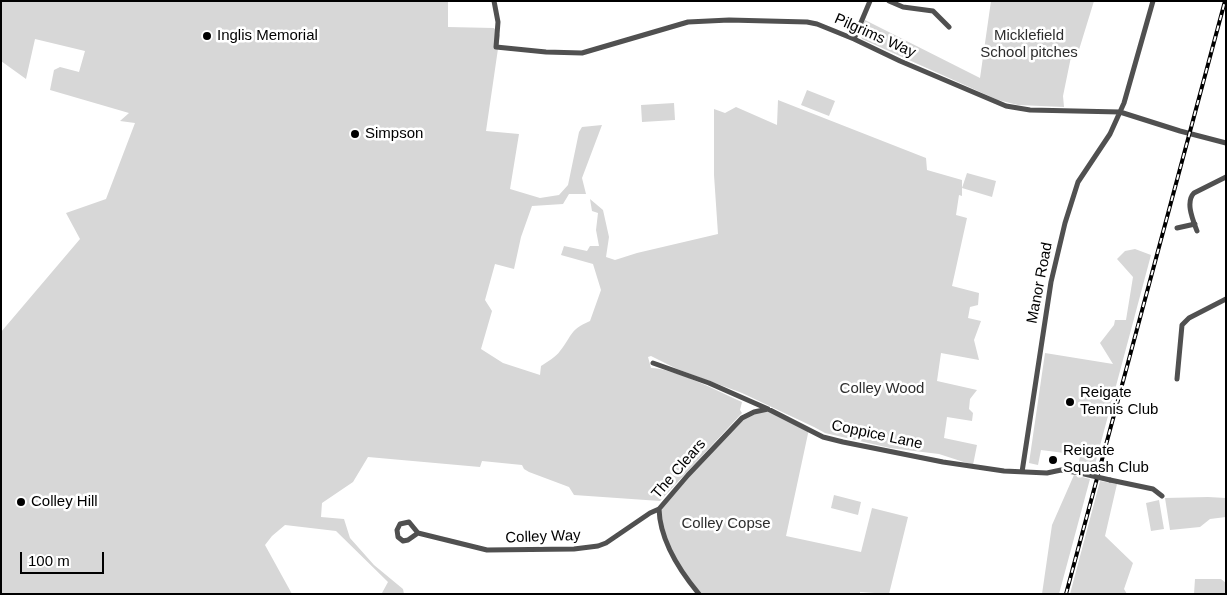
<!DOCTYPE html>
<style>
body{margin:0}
#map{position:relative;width:1227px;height:595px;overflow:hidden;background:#fff;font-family:Arial,sans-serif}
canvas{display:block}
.frame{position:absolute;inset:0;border:2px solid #000;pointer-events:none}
.scale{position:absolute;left:20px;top:552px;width:84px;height:22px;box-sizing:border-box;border:2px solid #000;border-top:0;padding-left:6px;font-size:15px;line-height:18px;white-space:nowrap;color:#000;-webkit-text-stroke:4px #fff;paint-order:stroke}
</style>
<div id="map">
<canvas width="1227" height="595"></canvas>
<div class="frame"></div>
<div class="scale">100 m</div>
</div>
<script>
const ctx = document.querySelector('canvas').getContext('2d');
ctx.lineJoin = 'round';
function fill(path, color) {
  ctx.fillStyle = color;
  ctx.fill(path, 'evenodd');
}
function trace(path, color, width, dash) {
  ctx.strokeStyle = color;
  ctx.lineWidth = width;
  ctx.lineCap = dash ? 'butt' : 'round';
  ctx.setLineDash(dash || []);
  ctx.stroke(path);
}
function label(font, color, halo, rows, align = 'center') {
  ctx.font = font + ' Arial,sans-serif';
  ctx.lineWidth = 5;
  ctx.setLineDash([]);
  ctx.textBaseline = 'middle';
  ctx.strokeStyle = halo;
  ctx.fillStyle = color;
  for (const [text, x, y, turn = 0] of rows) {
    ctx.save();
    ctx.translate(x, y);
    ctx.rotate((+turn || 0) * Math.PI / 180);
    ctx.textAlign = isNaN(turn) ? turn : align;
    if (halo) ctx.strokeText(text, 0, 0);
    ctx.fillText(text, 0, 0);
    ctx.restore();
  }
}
fill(new Path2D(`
 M1,1H448V27L494,28L500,35L486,131L519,134L510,189L540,198L559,195L568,185L579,132L582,127L602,125L582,178L586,194H569L563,204L532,206L521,237L514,269L495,264L485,300L492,311L481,349L503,363L540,375L541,366C547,362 556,357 560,351C573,335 569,330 590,321L601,290L593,264L561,255L564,246L587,251L590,246H599L596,230L598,213L592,211L590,199L603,210L609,237L606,257L615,260L637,253L718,234L714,175V109L725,113L736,107L777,125L778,100L926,158L927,170L962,180V188L967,173L996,181L992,197L962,188V196L959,195L956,215L967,218L952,286L979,293L978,305L970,307L968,318L981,321L974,340L979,360L941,353L937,381L977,390L970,399L969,409L973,413L972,421L947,417L944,438L977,445L973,465L939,454L890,448L825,433L814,427L742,393L677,369L651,356L648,357L651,368C673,368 720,392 742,402L740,410L742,413L660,501L574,495L569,487L529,472L524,469L522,465L482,461L480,467L368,457L353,482L322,503L321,517L344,519L350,538L374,565L403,589L404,594L382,593L388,582L336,531L285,525L272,536L265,545L292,594H1V332L80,239L66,213L106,199L135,123L120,121L129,113L50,90L54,70L60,67L79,72L85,51L35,39L26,79L1,61Z
 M991,1H1094L1078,53L1072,52L1063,96L1064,107L1018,105L998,100L862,39L859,32L865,20L980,78Z
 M807,90L835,101L829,116L801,105Z
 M674,103L675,120L642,122L641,105Z
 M1135,249L1151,255L1093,472L1078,469L1080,455L1041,450L1038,465L1029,463L1045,353L1113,364L1100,343L1114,325L1115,320H1126L1133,277L1117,259L1125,251Z
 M768,409L809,429L786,536L861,552L872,508L908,517L889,594L860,592V594H699L691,584L666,542L659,509L742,418Z
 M1074,475L1090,479L1059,594H1042L1052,525Z
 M1100,481L1117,484L1105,536L1133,563L1124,589L1127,594H1070Z
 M834,495L861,502L858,515L831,508Z
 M1208,497L1226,498V517L1210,519L1200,527L1170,530L1165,498Z
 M1159,500L1164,529L1151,531L1146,503Z
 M1195,579H1221L1226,583V594H1194Z`), '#d7d7d7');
trace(new Path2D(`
 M494,1L498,22L496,47L546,52L582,53L688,22L729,20L807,22L817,24L854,39L900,61L1006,106L1030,110L1120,112L1180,131L1226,143
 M889,1L903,7L933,11L949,27
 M854,39L870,1
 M1177,228L1195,224
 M1197,231C1193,220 1185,202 1194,193L1226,177
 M653,363L709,383L768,409L823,437L843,442L943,462L1004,471L1047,473L1061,470L1080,473
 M1177,379L1182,325L1189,318L1226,299
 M1022,472L1051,282L1065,223L1078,182L1110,134L1124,103L1153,1
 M1110,480L1153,489L1162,496
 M418,533L408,540L403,541L398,537L397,530L400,524L409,522L418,533L487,550L574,549L598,546L606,543L650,513L659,509
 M699,594C679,570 660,541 659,509L688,475L742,418L754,412L768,409`), '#505050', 5);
const rail = new Path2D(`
 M1066,594L1225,1`);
trace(rail, '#000', 4);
trace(rail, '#fff', 2, [5.5]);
trace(new Path2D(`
 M1080,473L1110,480`), '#505050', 5);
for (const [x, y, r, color] of [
 [207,36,5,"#000"],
 [355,134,5,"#000"],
 [1070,402,5,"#000"],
 [1053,460,5,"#000"],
 [21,502,5,"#000"]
]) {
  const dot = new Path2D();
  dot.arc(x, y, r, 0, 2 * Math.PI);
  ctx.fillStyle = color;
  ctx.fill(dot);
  trace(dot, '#fff', 2);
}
label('15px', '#000', '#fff', [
 ["Inglis Memorial",217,36],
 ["Simpson",365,134],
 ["Reigate",1080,393],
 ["Tennis Club",1080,410],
 ["Reigate",1063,451],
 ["Squash Club",1063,468],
 ["Colley Hill",31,502]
], 'left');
label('15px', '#000', '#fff', [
 ["Pilgrims Way",875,36,24],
 ["Manor Road",1040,283,-79],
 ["Coppice Lane",877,435,12],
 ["The Clears",679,469,-49],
 ["Colley Way",543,537,-2]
]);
label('15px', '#2e2e2e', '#fff', [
 ["Micklefield",1029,36],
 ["School pitches",1029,53],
 ["Colley Wood",882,389],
 ["Colley Copse",726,524]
]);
</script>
